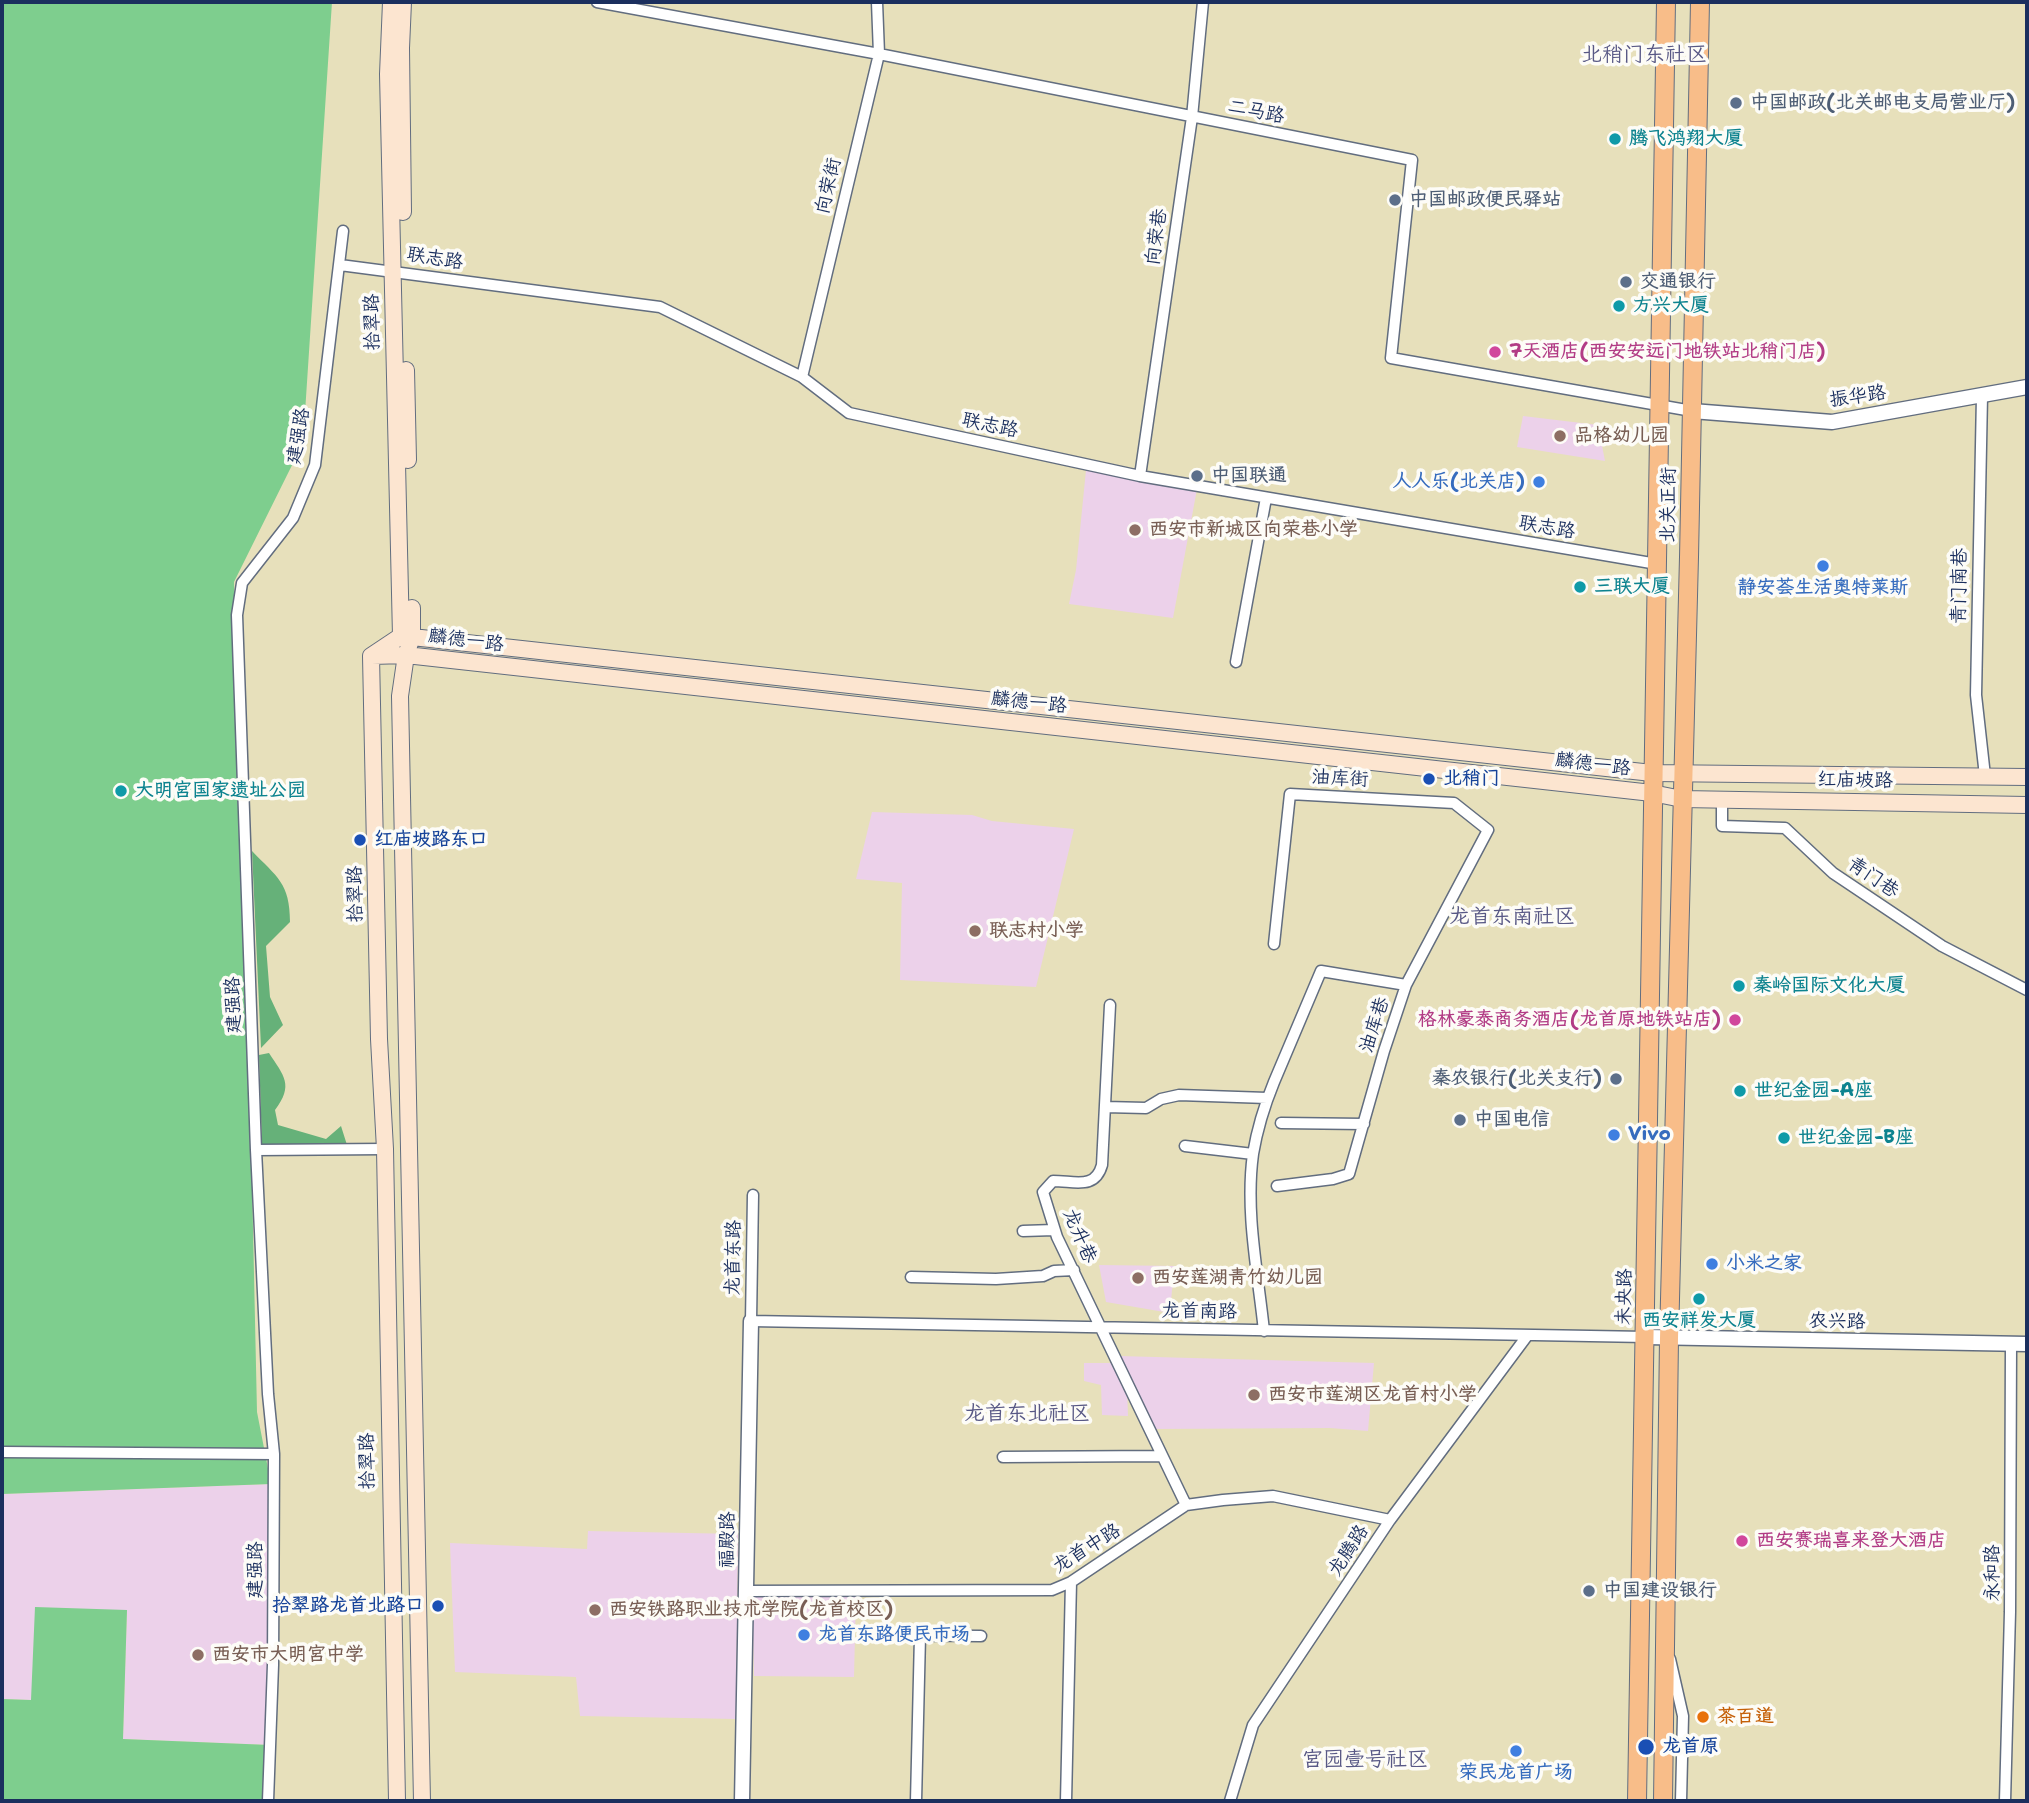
<!DOCTYPE html>
<meta charset="utf-8">
<style>
body{margin:0}
#map{position:relative;width:2029px;height:1803px;overflow:hidden;background:#e7e0bb;font-family:"Shantell Sans",sans-serif}
canvas{display:block}
.frame{position:absolute;inset:0;border:4px solid #1b2f5e;pointer-events:none}
</style>
<div id="map">
<canvas width="2029" height="1803"></canvas>
<div class="frame"></div>
</div>
<script>
const ctx = document.querySelector('canvas').getContext('2d');
ctx.lineJoin = 'round';
function fill(path, color) {
  ctx.fillStyle = color;
  ctx.fill(path, 'evenodd');
}
function trace(path, color, width, dash) {
  ctx.strokeStyle = color;
  ctx.lineWidth = width;
  ctx.lineCap = dash ? 'butt' : 'round';
  ctx.setLineDash(dash || []);
  ctx.stroke(path);
}
function label(font, color, halo, rows, align = 'center') {
  ctx.font = font + ' "Shantell Sans","LXGW WenKai TC",sans-serif';
  ctx.lineWidth = 7;
  ctx.setLineDash([]);
  ctx.textBaseline = 'middle';
  ctx.strokeStyle = halo;
  ctx.fillStyle = color;
  for (const [text, x, y, turn = 0] of rows) {
    ctx.save();
    ctx.translate(x, y);
    ctx.rotate((+turn || 0) * Math.PI / 180);
    ctx.textAlign = isNaN(turn) ? turn : align;
    if (halo) ctx.strokeText(text, 0, 0);
    ctx.fillText(text, 0, 0);
    ctx.restore();
  }
}
fill(new Path2D(`
 M1523,416L1598,425L1605,461L1517,447Z
 M1086,470L1197,489L1173,618L1069,604L1076,570Z
 M872,812L972,815L992,821L1074,829L1036,987L900,980L902,883L856,879Z
 M1099,1265L1177,1266L1172,1290L1170,1313L1106,1302Z
 M1119,1356L1374,1363L1368,1431L1330,1428L1153,1429Z
 M1084,1363H1115L1127,1388L1128,1416L1102,1415L1101,1385L1084,1381Z
 M271,1484L270,1745L123,1739L127,1611L31,1700L2,1699V1494Z
 M588,1531L738,1534L736,1719L580,1716L576,1677L455,1672L450,1543L587,1549Z
 M752,1592L856,1594L854,1677L754,1676Z`), '#ecd1ea');
fill(new Path2D(`
 M2,2H332L303,443L234,582L248,999L257,1412L271,1484L2,1494Z
 M35,1607L127,1610L123,1739L270,1745L267,1801H2V1699L31,1700Z`), '#7ece8e');
fill(new Path2D(`
 M252,851C277,877 290,883 290,922L266,946L270,997L283,1025L261,1048Z
 M269,1053C284,1076 294,1085 275,1110L278,1125L326,1139L341,1126L347,1145L262,1146L259,1055Z`), '#66b179');
const minor = new Path2D(`
 M597,2L879,54L1412,160L1391,358L1692,411
 M340,265L660,307L802,377L849,413L1140,476L1657,564
 M802,377L879,54L877,2
 M1982,396L1976,695L1985,776
 M1140,476L1192,117L1203,2
 M1236,662L1266,498
 M1722,800V826L1785,828L1833,873L1942,946L2027,990
 M1274,944L1290,794L1454,803L1488,830L1406,985L1384,1051L1349,1174L1333,1179L1277,1186
 M1110,1005L1102,1165C1095,1190 1075,1181 1053,1181L1043,1192L1057,1237L1186,1505
 M1105,1107L1146,1108L1161,1099L1179,1095L1267,1098
 M1281,1123L1364,1124
 M1185,1146L1253,1154
 M256,1150L385,1149
 M753,1195L751,1321L1646,1337
 M1023,1231L1054,1230
 M911,1277L996,1279L1043,1276L1054,1271L1074,1270
 M1264,1331C1258,1273 1245,1212 1253,1154C1257,1130 1265,1104 1274,1082L1321,971L1406,985
 M2,1452L274,1454
 M1003,1457L1161,1456
 M747,1591L1052,1590L1071,1582L1186,1505L1223,1500L1273,1496L1390,1520
 M866,1635L981,1636
 M1670,1659L1683,1716L1681,1801
 M268,1801L273,1665L274,1454L268,1394L256,1150L237,615L242,583L293,518L315,465L343,231
 M916,1801L920,1636
 M1066,1801L1071,1582
 M1230,1801L1253,1725L1390,1520L1527,1336
 M2005,1801L2010,1612L2011,1344`);
const tertiary = new Path2D(`
 M1692,411L1832,422L2027,387
 M1646,1337L2027,1344
 M742,1801L751,1321`);
const secondary = new Path2D(`
 M391,2L388,74L401,636L371,656L379,1039L385,1149L397,1801
 M403,212L401,48L403,2
 M406,370L408,460
 M412,608V637L406,655L400,696L422,1801
 M403,636L1652,773L2027,777
 M372,656L406,655L1652,793L1682,799L2027,805`);
const primary = new Path2D(`
 M1637,1801L1666,2
 M1663,1801L1669,1338L1689,557L1700,2`);
trace(minor, '#626d7f', 13);
trace(tertiary, '#626d7f', 17);
trace(secondary, '#626d7f', 18);
trace(primary, '#626d7f', 20);
trace(minor, '#fff', 10);
trace(tertiary, '#fff', 14);
trace(secondary, '#fce5d0', 16);
trace(primary, '#f8bd89', 18);
for (const [x, y, r, color] of [
 [1736,103,7,"#5c6f8a"],
 [1615,139,7,"#0f9aa8"],
 [1395,200,7,"#5c6f8a"],
 [1626,282,7,"#5c6f8a"],
 [1619,306,7,"#0f9aa8"],
 [1495,352,7,"#d1479c"],
 [1560,436,7,"#8d6e63"],
 [1197,476,7,"#5c6f8a"],
 [1539,482,7,"#3f7fe0"],
 [1135,530,7,"#8d6e63"],
 [1823,566,7,"#3f7fe0"],
 [1580,587,7,"#0f9aa8"],
 [1429,779,7,"#1a4fb4"],
 [121,791,7,"#0f9aa8"],
 [360,840,7,"#1a4fb4"],
 [975,931,7,"#8d6e63"],
 [1739,986,7,"#0f9aa8"],
 [1735,1020,7,"#d1479c"],
 [1616,1079,7,"#5c6f8a"],
 [1740,1091,7,"#0f9aa8"],
 [1460,1120,7,"#5c6f8a"],
 [1614,1135,7,"#3f7fe0"],
 [1784,1138,7,"#0f9aa8"],
 [1712,1264,7,"#3f7fe0"],
 [1138,1278,7,"#8d6e63"],
 [1699,1299,7,"#0f9aa8"],
 [1254,1395,7,"#8d6e63"],
 [1742,1541,7,"#d1479c"],
 [1589,1591,7,"#5c6f8a"],
 [438,1606,7,"#1a4fb4"],
 [595,1610,7,"#8d6e63"],
 [804,1635,7,"#3f7fe0"],
 [198,1655,7,"#8d6e63"],
 [1703,1717,7,"#e8710a"],
 [1646,1747,9,"#1a4fb4"],
 [1516,1751,7,"#3f7fe0"]
]) {
  const dot = new Path2D();
  dot.arc(x, y, r, 0, 2 * Math.PI);
  ctx.fillStyle = color;
  ctx.fill(dot);
  trace(dot, '#fdfcf7', 2.5);
}
label('bold 19px', '#4e5e75', '#fdfcf7', [
 ["中国邮政(北关邮电支局营业厅)",1750,103],
 ["中国邮政便民驿站",1409,200],
 ["交通银行",1640,282],
 ["中国联通",1211,476],
 ["秦农银行(北关支行)",1602,1079,"right"],
 ["中国电信",1474,1120],
 ["中国建设银行",1603,1591]
], 'left');
label('19px', '#1b2f5e', '#fdfcf7', [
 ["二马路",1256,112,11],
 ["向荣街",829,186,-77],
 ["向荣巷",1157,237,-82],
 ["联志路",435,259,9],
 ["拾翠路",373,322,-91],
 ["振华路",1858,397,-8],
 ["联志路",990,426,12],
 ["建强路",299,436,-80],
 ["北关正街",1669,505,-89],
 ["联志路",1547,528,10],
 ["青门南巷",1960,586,-89],
 ["麟德一路",466,641,7],
 ["麟德一路",1029,703,6],
 ["麟德一路",1593,765,7],
 ["油库街",1340,779,3],
 ["红庙坡路",1855,781,1],
 ["青门巷",1873,878,34],
 ["拾翠路",356,894,-91],
 ["建强路",234,1005,-92],
 ["油库巷",1375,1025,-72],
 ["龙升巷",1079,1236,67],
 ["龙首东路",734,1258,-89],
 ["未央路",1625,1297,-89],
 ["龙首南路",1199,1312,1],
 ["农兴路",1837,1322,1],
 ["拾翠路",368,1461,-91],
 ["福殿路",728,1540,-89],
 ["龙首中路",1087,1549,-32],
 ["龙腾路",1349,1551,-57],
 ["建强路",256,1570,-90],
 ["永和路",1993,1573,-90]
]);
label('bold 19px', '#0d838f', '#fdfcf7', [
 ["腾飞鸿翔大厦",1629,139],
 ["方兴大厦",1633,306],
 ["三联大厦",1594,587],
 ["大明宫国家遗址公园",135,791],
 ["秦岭国际文化大厦",1753,986],
 ["世纪金园-A座",1754,1091],
 ["世纪金园-B座",1798,1138],
 ["西安祥发大厦",1699,1321,"center"]
], 'left');
label('bold 19px', '#b23c85', '#fdfcf7', [
 ["7天酒店(西安安远门地铁站北稍门店)",1509,352],
 ["格林豪泰商务酒店(龙首原地铁站店)",1721,1020,"right"],
 ["西安赛瑞喜来登大酒店",1756,1541]
], 'left');
label('bold 19px', '#785e54', '#fdfcf7', [
 ["品格幼儿园",1574,436],
 ["西安市新城区向荣巷小学",1149,530],
 ["联志村小学",989,931],
 ["西安莲湖青竹幼儿园",1152,1278],
 ["西安市莲湖区龙首村小学",1268,1395],
 ["西安铁路职业技术学院(龙首校区)",609,1610],
 ["西安市大明宫中学",212,1655]
], 'left');
label('bold 19px', '#366cbe', '#fdfcf7', [
 ["人人乐(北关店)",1525,482,"right"],
 ["静安荟生活奥特莱斯",1823,588,"center"],
 ["Vivo",1628,1135],
 ["小米之家",1726,1264],
 ["龙首东路便民市场",818,1635],
 ["荣民龙首广场",1516,1773,"center"]
], 'left');
label('bold 19px', '#164399', '#fdfcf7', [
 ["北稍门",1443,779],
 ["红庙坡路东口",374,840],
 ["拾翠路龙首北路口",424,1606,"right"],
 ["龙首原",1662,1747]
], 'left');
label('bold 19px', '#c56008', '#fdfcf7', [
 ["茶百道",1717,1717]
], 'left');
label('21px', '#585885', '#fdfcf7', [
 ["北稍门东社区",1644,56],
 ["龙首东南社区",1512,918],
 ["龙首东北社区",1027,1415],
 ["宫园壹号社区",1365,1761]
]);
</script>
